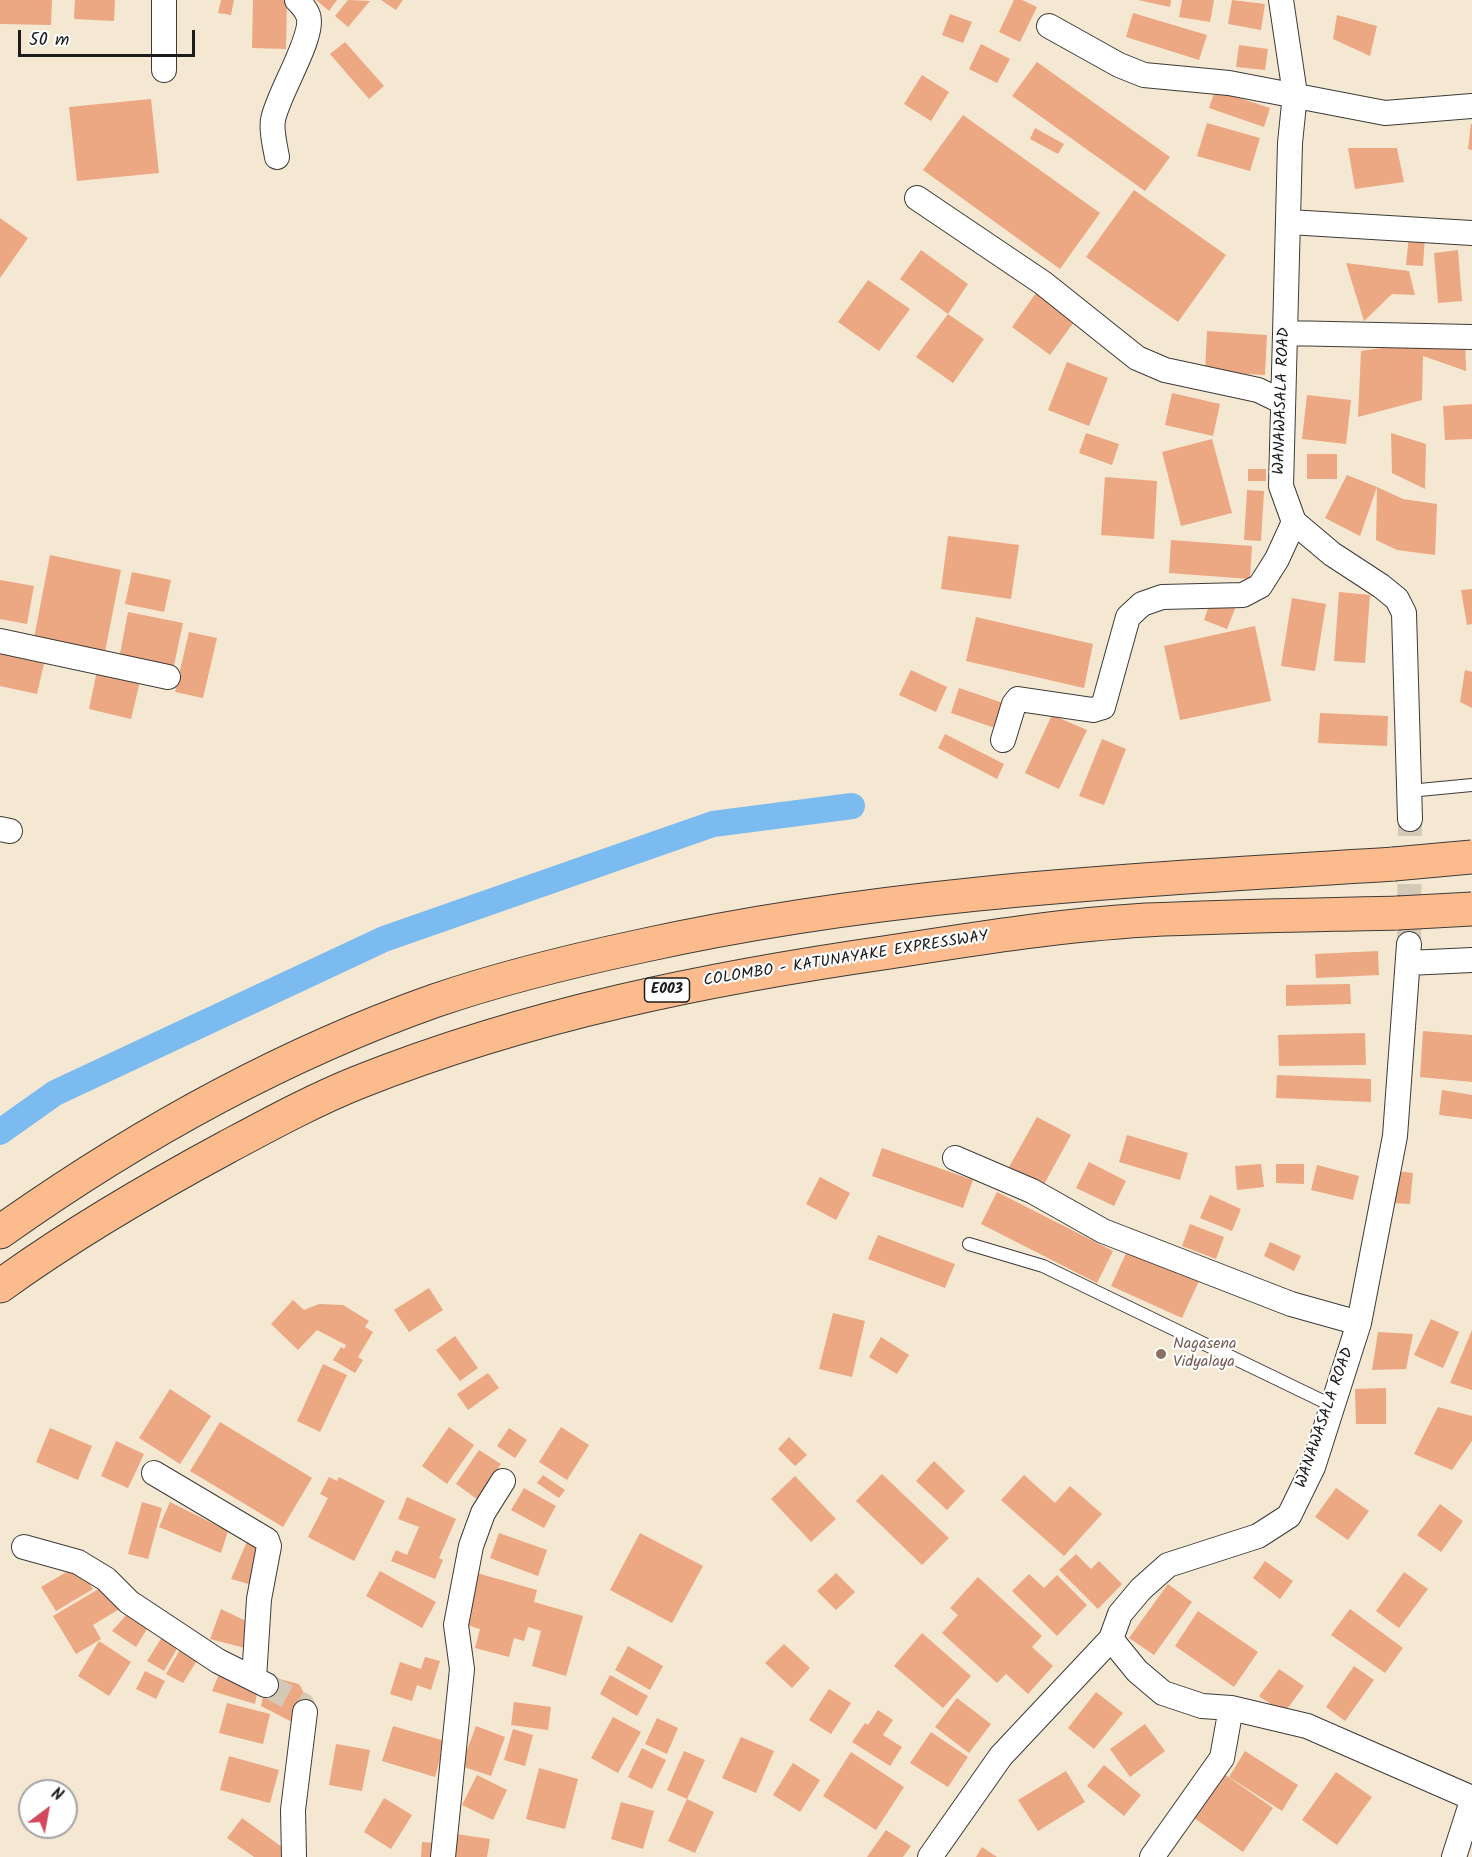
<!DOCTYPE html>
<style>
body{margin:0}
#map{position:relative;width:1472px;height:1857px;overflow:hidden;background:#f5e8d2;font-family:Kalam,sans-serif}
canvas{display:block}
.north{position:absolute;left:18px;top:1779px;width:60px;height:60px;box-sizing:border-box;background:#fff;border:2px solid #a4a4a4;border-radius:50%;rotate:32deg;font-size:16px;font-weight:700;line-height:24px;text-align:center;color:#1c1c1c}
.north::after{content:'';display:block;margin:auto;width:21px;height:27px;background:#d1495b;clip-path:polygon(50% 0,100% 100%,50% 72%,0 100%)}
.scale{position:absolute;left:18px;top:30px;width:177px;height:27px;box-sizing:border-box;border:3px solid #1c1c1c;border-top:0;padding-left:8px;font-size:18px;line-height:21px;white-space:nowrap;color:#1c1c1c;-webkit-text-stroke:4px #fff;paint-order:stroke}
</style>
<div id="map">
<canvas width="1472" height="1857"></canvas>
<div class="north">N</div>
<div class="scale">50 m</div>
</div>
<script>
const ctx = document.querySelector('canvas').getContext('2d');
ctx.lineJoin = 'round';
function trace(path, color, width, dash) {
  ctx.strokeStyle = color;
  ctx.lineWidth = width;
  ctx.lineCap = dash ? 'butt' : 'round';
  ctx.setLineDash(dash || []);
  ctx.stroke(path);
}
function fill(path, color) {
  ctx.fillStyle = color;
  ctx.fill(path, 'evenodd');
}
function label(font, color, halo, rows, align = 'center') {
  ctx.font = font + ' Kalam,sans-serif';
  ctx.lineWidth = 4.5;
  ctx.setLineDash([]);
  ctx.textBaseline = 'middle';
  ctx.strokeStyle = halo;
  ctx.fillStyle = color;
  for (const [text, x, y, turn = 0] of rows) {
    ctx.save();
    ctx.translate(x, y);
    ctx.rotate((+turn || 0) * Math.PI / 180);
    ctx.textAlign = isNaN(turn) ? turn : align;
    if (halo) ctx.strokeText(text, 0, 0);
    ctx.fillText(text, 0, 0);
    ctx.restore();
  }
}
trace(new Path2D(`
 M0,1132L55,1093L384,939L713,824L852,806`), '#7bbbf0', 26);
fill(new Path2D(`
 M0,0H52L51,25L0,24Z
 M75,0H115L114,21L74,19Z
 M221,0H234L231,15L218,13Z
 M253,0H287L286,49L252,48Z
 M316,0H337L329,11Z
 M348,0L370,1L348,27L335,16Z
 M381,0H403L396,10Z
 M1014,0H1022L1037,7L1020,42L999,32Z
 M1138,0H1171L1170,7Z
 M1182,0H1214L1210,22L1179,17Z
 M1232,0L1265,4L1261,30L1228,24Z
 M1133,13L1207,35L1199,60L1126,37Z
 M950,14L972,22L963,43L942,35Z
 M1337,15L1377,26L1370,56L1333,39Z
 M345,42L384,86L369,99L330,54Z
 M981,44L1010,59L997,83L969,69Z
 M1239,45L1268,49L1265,70L1236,67Z
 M1037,62L1170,157L1145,191L1012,96Z
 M922,75L949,92L931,121L904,104Z
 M1215,90L1270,108L1264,127L1209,108Z
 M151,99L159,173L77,181L69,107Z
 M963,115L1100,213L1060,269L923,170Z
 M1207,123L1260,138L1250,171L1197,156Z
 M1471,124H1472V150L1468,149Z
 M1035,128L1064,144L1058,154L1030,139Z
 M1348,148H1397L1404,182L1355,189Z
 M1134,190L1226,255L1178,322L1086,257Z
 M0,218L28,238L0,278Z
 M1409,235L1425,236L1423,266L1406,265Z
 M921,250L968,284L948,314L900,279Z
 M1458,250L1462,301L1438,303L1434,253Z
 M1346,263L1409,271L1415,295L1392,294L1364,321Z
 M868,280L910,309L879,351L838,322Z
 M1043,283L1082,311L1050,355L1012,327Z
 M948,314L984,339L953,383L916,357Z
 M1207,331L1267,335L1265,375L1205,372Z
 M1465,336L1466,371L1423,356L1422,400L1358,417L1361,351Z
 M1067,362L1108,378L1089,426L1048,410Z
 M1172,393L1220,404L1213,436L1165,425Z
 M1307,395L1351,400L1346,444L1302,439Z
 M1472,404V439L1445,440L1443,406Z
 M1086,433L1119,444L1112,465L1079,453Z
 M1391,433L1426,444L1425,489L1392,473Z
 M1212,439L1232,513L1181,526L1162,452Z
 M1307,454H1337V479H1307Z
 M1248,469H1266V481H1248Z
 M1347,475L1377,487L1403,499L1437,504L1435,555L1397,550L1376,540L1377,487L1360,536L1325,518Z
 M1105,477L1157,481L1154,539L1101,535Z
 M1247,490L1264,491L1261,541L1244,540Z
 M948,536L1019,545L1011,599L941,589Z
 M1171,540L1252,546L1250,579L1169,573Z
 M50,555L121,570L105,652L34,638Z
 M132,572L171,580L164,612L125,604Z
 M0,580L34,586L27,624L0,619Z
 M1472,589V624L1467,625L1461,590Z
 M1339,592L1370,595L1365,663L1334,661Z
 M1212,597L1236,606L1227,629L1204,620Z
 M1292,598L1326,604L1315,671L1281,666Z
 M128,612L183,623L173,670L119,659Z
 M976,617L1093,644L1084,688L966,661Z
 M1255,626L1271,701L1180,720L1164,646Z
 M189,632L217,638L203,698L175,692Z
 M0,649L45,659L37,694L0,686Z
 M98,666L141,677L131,719L89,709Z
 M911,670L947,687L936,712L899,695Z
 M1465,670L1472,672V708L1460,702Z
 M959,688L1003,703L995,728L951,713Z
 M1320,713L1388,716L1387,746L1318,743Z
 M1052,715L1087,730L1059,789L1025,773Z
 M945,734L1004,764L997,779L938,748Z
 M1102,739L1126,749L1104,805L1079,796Z
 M1378,951L1379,975L1316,978L1315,954Z
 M1350,984L1351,1004L1286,1006V985Z
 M1423,1031L1472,1035V1082L1420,1077Z
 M1365,1033L1366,1065L1279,1066L1278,1035Z
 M1277,1075L1371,1079V1102L1276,1098Z
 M1442,1090L1472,1095V1119L1439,1115Z
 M1037,1117L1071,1135L1043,1186L1009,1167Z
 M1127,1135L1188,1153L1180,1180L1119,1162Z
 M882,1148L973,1180L963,1208L872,1176Z
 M1089,1162L1126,1181L1114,1206L1076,1188Z
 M1261,1164L1264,1187L1237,1190L1235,1166Z
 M1276,1164H1304V1184L1276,1183Z
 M1317,1165L1359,1176L1353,1200L1311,1190Z
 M1395,1171L1413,1173L1410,1204L1392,1203Z
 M820,1177L850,1193L836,1220L806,1204Z
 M997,1192L1113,1251L1097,1283L981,1224Z
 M1210,1195L1241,1209L1232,1231L1200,1218Z
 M1190,1224L1224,1237L1216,1259L1182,1246Z
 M878,1235L955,1264L945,1288L868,1259Z
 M1270,1242L1301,1256L1294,1271L1264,1256Z
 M1128,1249L1199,1281L1182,1318L1111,1286Z
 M429,1288L443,1310L409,1332L394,1310Z
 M293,1300L304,1310L319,1304L343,1305L369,1321L365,1327L373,1332L358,1357L363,1360L355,1373L333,1360L341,1347L344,1349L346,1345L317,1330L298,1350L271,1324Z
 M833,1313L865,1321L852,1377L819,1369Z
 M1431,1319L1459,1332L1443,1368L1414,1355Z
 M1472,1330V1390L1450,1383Z
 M1378,1332L1413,1334L1406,1369L1372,1370Z
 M455,1336L478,1368L460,1381L436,1350Z
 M881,1337L909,1355L897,1374L869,1357Z
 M323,1364L347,1375L320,1432L297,1421Z
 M488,1373L499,1388L468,1410L457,1394Z
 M1386,1388V1424H1356L1355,1389Z
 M170,1389L211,1416L180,1464L139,1438Z
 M1438,1407L1472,1416V1441L1452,1470L1414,1454Z
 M220,1422L312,1478L283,1527L190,1471Z
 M449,1427L474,1445L447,1484L422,1466Z
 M561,1427L589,1445L567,1480L539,1462Z
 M50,1428L92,1446L78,1480L36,1462Z
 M509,1428L527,1440L515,1458L497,1446Z
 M789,1437L807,1455L795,1466L778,1449Z
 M116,1441L144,1454L128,1488L101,1476Z
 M479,1450L501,1464L477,1499L456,1484Z
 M934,1461L965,1491L947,1510L916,1481Z
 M882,1474L949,1538L922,1565L856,1501Z
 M543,1475L565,1490L559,1498L537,1483Z
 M1024,1475L1055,1503L1070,1486L1102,1514L1064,1556L1001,1500Z
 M795,1476L836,1519L811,1542L771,1499Z
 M329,1477L337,1481L339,1477L385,1501L354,1561L308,1537L328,1498L320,1494Z
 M524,1488L556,1506L544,1528L511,1510Z
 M1336,1488L1369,1511L1348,1540L1315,1517Z
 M407,1497L456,1519L439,1558L443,1560L435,1579L391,1561L396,1550L407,1555L419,1527L398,1519Z
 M142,1502L162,1508L148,1559L128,1554Z
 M170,1502L228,1531L221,1553L159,1527Z
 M1440,1504L1463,1521L1441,1552L1417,1535Z
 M499,1533L547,1550L538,1576L490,1558Z
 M640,1533L703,1566L672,1623L610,1590Z
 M248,1539L261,1546L252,1585L231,1579Z
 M1076,1554L1091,1569L1099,1561L1122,1584L1098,1609L1059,1570Z
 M1265,1561L1293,1581L1280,1599L1253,1578Z
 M78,1565L93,1589L56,1611L41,1587Z
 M380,1571L436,1602L422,1628L366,1596Z
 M1404,1572L1428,1589L1399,1628L1376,1611Z
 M477,1573L537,1590L534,1602L583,1616L566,1676L532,1666L541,1631L528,1627L524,1641L514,1638L509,1657L475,1648L480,1629L463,1624Z
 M836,1573L855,1592L836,1610L817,1591Z
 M1029,1574L1044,1588L1057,1575L1087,1605L1057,1636L1012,1591Z
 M978,1577L1042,1636L1032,1647L1053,1666L1028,1694L1006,1674L997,1683L942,1633L958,1615L950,1608Z
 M107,1584L121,1608L93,1625L101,1639L76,1654L53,1616Z
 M1168,1584L1192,1602L1154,1655L1129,1638Z
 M221,1609L248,1622L245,1648L210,1639Z
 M1350,1609L1403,1648L1385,1673L1331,1635Z
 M1198,1611L1258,1652L1234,1687L1175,1646Z
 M129,1612L150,1624L136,1647L112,1631Z
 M922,1633L971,1676L943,1708L894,1666Z
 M162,1637L178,1647L164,1671L147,1661Z
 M99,1641L131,1662L109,1696L78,1676Z
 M784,1644L810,1668L792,1688L765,1663Z
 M628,1646L663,1666L650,1690L615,1670Z
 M181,1648L198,1659L183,1683L166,1674Z
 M425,1657L440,1661L431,1690L417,1685L412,1701L390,1694L400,1662L421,1669Z
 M1354,1666L1374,1680L1345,1721L1326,1707Z
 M1279,1669L1304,1686L1284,1713L1259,1696Z
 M145,1671L165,1681L156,1699L136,1689Z
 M220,1672L258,1688L255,1704L212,1691Z
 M610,1675L648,1696L637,1716L600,1694Z
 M272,1677L299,1684L310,1704L292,1722L261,1706L266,1685Z
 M829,1689L851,1703L831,1734L809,1720Z
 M1096,1692L1123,1713L1094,1749L1068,1728Z
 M957,1698L991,1724L969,1753L935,1727Z
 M514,1702L551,1707L548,1730L511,1725Z
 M227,1703L270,1714L263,1744L219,1733Z
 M878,1710L893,1720L883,1735L902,1747L890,1766L852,1742L865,1723L868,1725Z
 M613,1717L641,1732L618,1773L591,1758Z
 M657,1718L678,1728L667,1754L645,1744Z
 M1145,1724L1165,1751L1130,1777L1110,1749Z
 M393,1726L445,1741L435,1777L382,1761Z
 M476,1726L505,1737L491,1776L461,1766Z
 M513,1729L533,1735L525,1766L504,1760Z
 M931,1732L968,1757L948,1787L910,1763Z
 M741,1737L774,1751L756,1793L722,1778Z
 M336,1744L370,1750L362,1791L329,1785Z
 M642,1748L666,1760L652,1789L628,1777Z
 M684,1751L705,1760L687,1799L667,1790Z
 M1245,1751L1298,1785L1282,1811L1229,1777Z
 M851,1752L904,1787L876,1830L823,1796Z
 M229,1756L279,1770L270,1803L220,1790Z
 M793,1763L820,1780L800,1812L773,1795Z
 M1104,1765L1141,1795L1124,1816L1087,1786Z
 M539,1768L578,1779L565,1829L526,1819Z
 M1066,1771L1085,1802L1038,1831L1018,1800Z
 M1336,1772L1372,1797L1337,1845L1302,1820Z
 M1224,1774L1273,1808L1243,1852L1194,1818Z
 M477,1775L507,1790L493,1820L462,1805Z
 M384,1798L412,1815L391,1849L364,1832Z
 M687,1799L714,1812L695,1853L668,1841Z
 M621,1802L654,1811L643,1849L611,1839Z
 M242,1818L286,1850L281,1857H254L227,1838Z
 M886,1830L911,1846L903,1857H867Z
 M456,1834L490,1839L487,1857H452Z
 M422,1842L437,1843L436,1857H421Z
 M982,1847L997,1857H976Z`), '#eca783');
trace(new Path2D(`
 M1409,944L1410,819
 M266,1685L303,1705L305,1712`), '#d4c9b7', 24, [24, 12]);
const lane = new Path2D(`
 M1409,791L1472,785
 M969,1244L1043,1266L1333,1406`);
const street = new Path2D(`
 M164,0V70
 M1281,0L1295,94L1290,143L1281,486L1294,522L1332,554L1381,586L1397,599L1404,613L1410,819
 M1049,26L1119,65L1144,75L1229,83L1385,113L1472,106
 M277,157C275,146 271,131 273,120C277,95 316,35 308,15C306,10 301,4 297,0
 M917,198L1043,283L1137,358L1165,370L1258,390L1283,402
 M1289,222L1472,233
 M1285,333L1472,337
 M0,641L168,677
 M1003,740L1014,704L1018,699L1093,710L1103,707L1128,617L1142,604L1162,597L1243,595L1260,586L1277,559L1294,522
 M0,829L10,831
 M1409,944L1395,1136L1359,1323L1313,1467L1289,1516L1258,1536L1168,1565L1141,1589L1120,1614L1111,1639L1137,1671L1163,1693L1202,1706L1231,1708L1307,1726L1472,1798
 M1408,963L1472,960
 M955,1158L1032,1191L1103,1231L1291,1304L1359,1323
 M154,1473L267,1540L269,1546L259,1599L254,1679
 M24,1547L78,1562L106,1579L129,1602L218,1661L266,1685
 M294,1857L293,1810L305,1712
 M443,1857L462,1669L456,1625L471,1546L483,1513L503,1481
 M930,1857L1001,1756L1111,1639
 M1152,1857L1222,1758L1231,1708
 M1454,1857L1472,1801`);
const highway = new Path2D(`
 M0,1232C134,1137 279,1056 434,1001C501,978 571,961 641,946C888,891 1141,880 1394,864
 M0,1286C72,1234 149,1189 227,1147C270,1124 314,1100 359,1082C530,1014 709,978 890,952C974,939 1061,925 1146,920C1230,916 1314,915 1398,913`);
trace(lane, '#3d3b37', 14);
trace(street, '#3d3b37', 26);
trace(highway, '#3d3b37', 35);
trace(lane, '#fff', 12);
trace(street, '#fff', 24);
trace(highway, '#fbbb8c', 33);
const highwayBridge = new Path2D(`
 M1394,864L1472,857
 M1398,913L1472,909`);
trace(highwayBridge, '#3d3b37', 35, []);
trace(highwayBridge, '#fbbb8c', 33);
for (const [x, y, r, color] of [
 [1161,1354,6,"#8d6e63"]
]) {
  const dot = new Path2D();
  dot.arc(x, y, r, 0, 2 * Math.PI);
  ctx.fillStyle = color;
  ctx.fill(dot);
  trace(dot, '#fff', 2);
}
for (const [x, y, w] of [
 [667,990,45]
]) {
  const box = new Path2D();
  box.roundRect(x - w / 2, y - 12, w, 24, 4.5);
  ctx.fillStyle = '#fff';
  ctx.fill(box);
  trace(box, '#1c1c1c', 1.5);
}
label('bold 15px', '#1c1c1c', null, [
 ["E003",667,990]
]);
label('16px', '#1c1c1c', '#fff', [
 ["WANAWASALA ROAD",1283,401,-88],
 ["COLOMBO - KATUNAYAKE EXPRESSWAY",846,960,-9],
 ["WANAWASALA ROAD",1326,1418,-71]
]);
label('16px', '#785e54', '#fff', [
 ["Nagasena",1173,1345],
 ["Vidyalaya",1173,1363]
], 'left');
</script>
